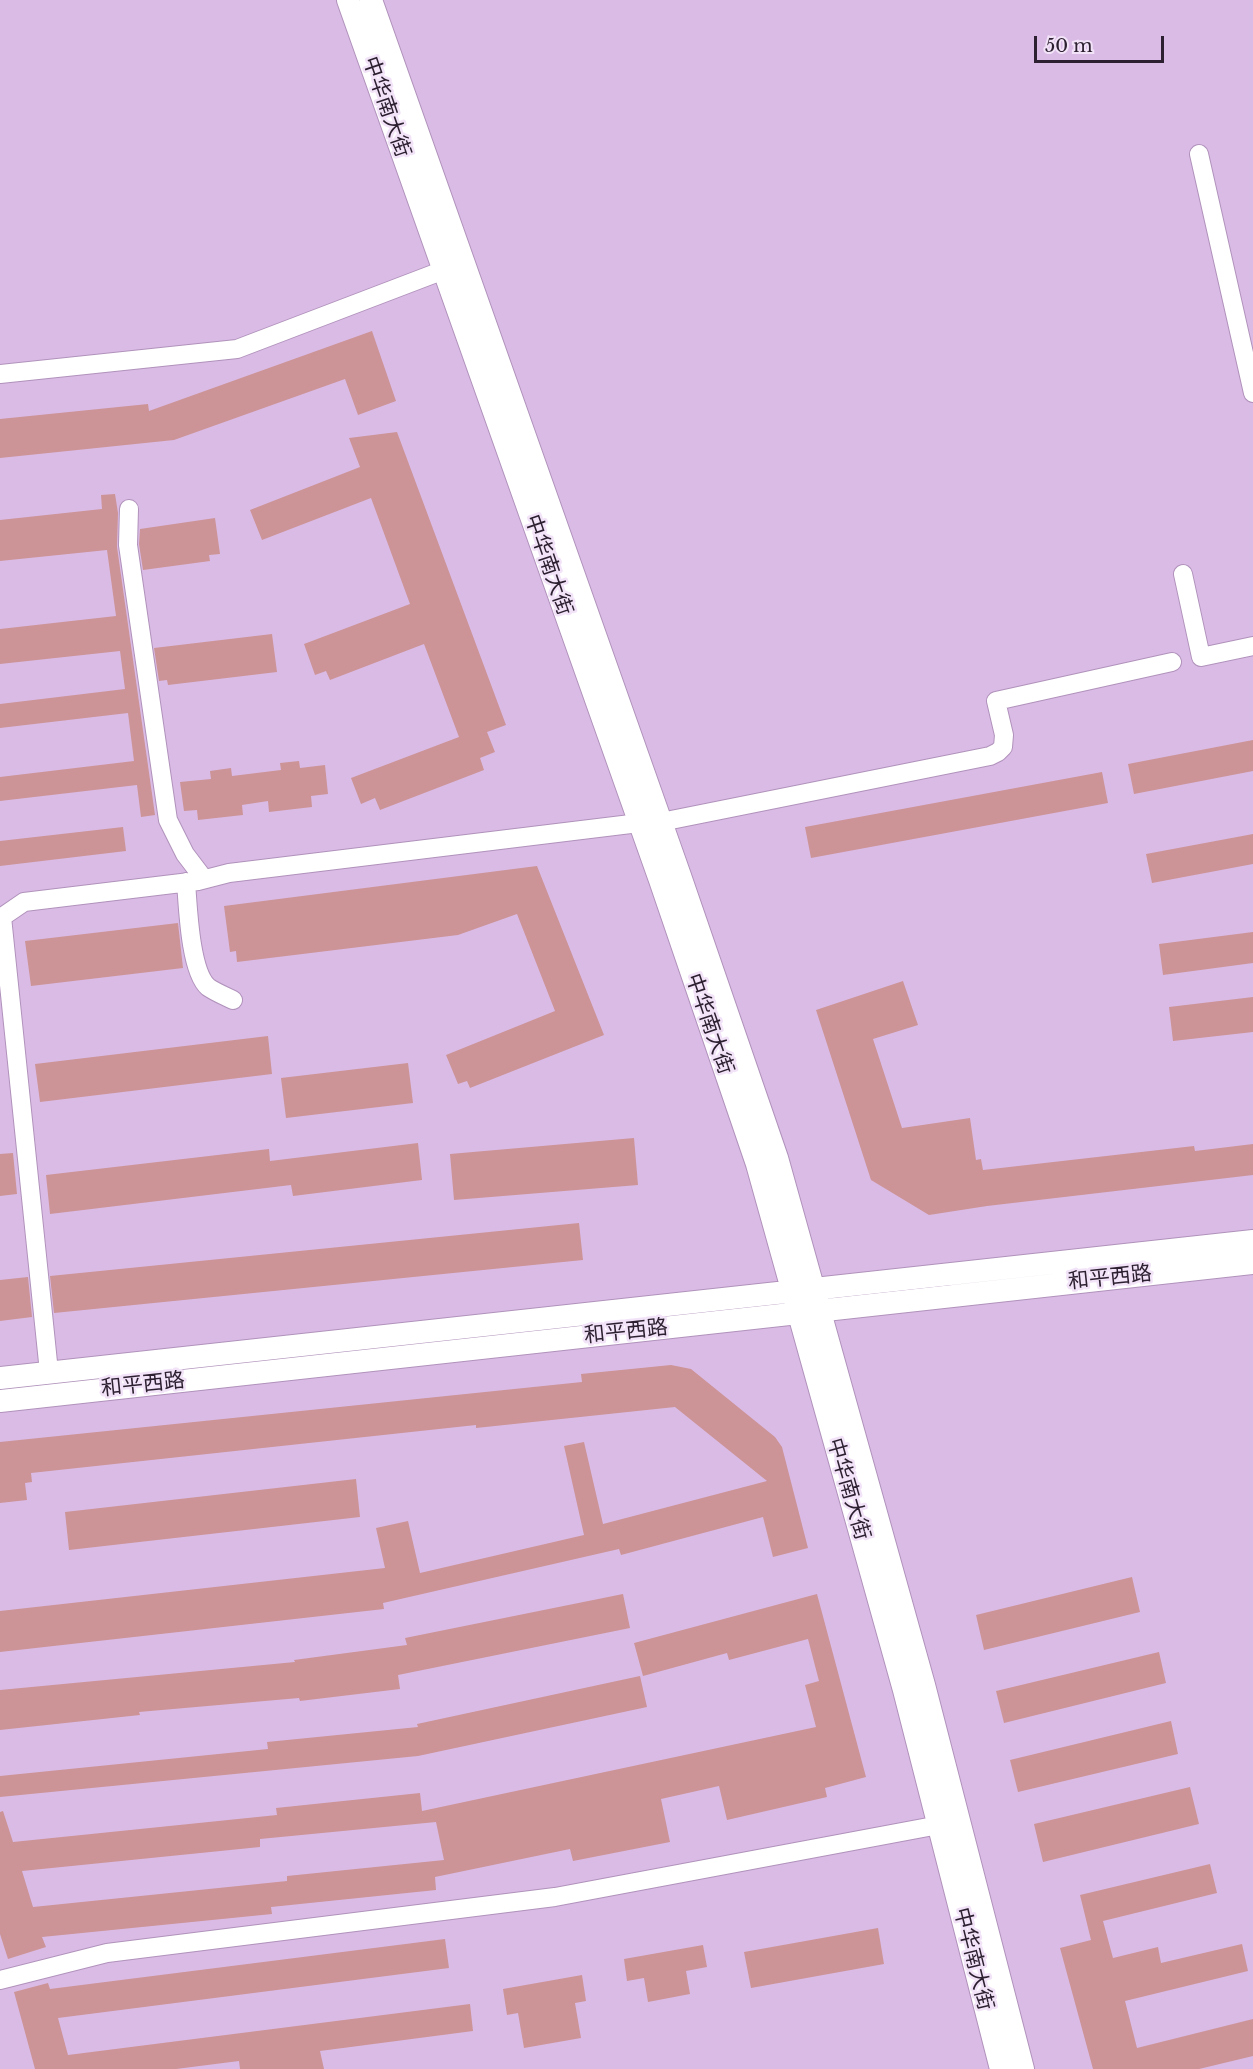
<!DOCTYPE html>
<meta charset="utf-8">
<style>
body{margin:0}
#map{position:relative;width:1253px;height:2069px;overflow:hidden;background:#dabbe6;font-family:"Libre Baskerville",serif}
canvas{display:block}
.scale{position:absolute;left:1034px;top:36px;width:130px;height:27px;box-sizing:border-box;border:3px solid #2d2131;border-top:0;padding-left:8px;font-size:18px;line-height:21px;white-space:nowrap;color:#2d2131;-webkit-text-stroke:4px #f2e3f8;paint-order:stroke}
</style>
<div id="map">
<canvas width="1253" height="2069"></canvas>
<div class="scale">50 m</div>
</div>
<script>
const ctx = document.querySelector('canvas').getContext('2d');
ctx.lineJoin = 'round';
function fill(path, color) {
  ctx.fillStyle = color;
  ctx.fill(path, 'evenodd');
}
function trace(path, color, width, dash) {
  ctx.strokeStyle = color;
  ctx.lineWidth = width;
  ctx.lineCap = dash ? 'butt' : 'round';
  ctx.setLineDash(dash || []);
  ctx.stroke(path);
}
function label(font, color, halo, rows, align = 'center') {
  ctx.font = font + ' "Libre Baskerville","Noto Sans SC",serif';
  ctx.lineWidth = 5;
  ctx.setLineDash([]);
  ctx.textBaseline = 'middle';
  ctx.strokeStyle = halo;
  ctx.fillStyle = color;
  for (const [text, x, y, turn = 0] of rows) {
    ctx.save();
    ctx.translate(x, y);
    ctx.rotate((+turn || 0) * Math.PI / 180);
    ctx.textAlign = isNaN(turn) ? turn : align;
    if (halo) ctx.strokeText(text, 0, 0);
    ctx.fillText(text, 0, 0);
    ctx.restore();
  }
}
fill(new Path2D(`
 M372,331L396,401L358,415L345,379L174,440L0,458V419L148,404L149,411Z
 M397,432L506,725L487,732L495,752L480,758L484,770L380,810L375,798L361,804L351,778L459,737L424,644L330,680L326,671L315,675L304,644L410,604L371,498L262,540L250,510L360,467L349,438Z
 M115,494L118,513L117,547L155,815L141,817L137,785L0,801V777L134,761L128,713L0,728V704L125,689L120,651L0,664V629L116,616L107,550L0,561V520L102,509L101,495Z
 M215,518L220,554L209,555L210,561L143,570L139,544L140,529Z
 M272,634L277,672L168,685L167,680L159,681L154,648Z
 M1253,740V771L1134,794L1128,764Z
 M299,761L300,768L325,765L328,794L311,796L312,807L269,812L268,801L242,805L243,815L198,820L197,810L184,811L180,782L211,779L210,771L231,768L232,776L281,770L280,763Z
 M1102,772L1108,803L811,858L805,827Z
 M123,827L126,851L0,866V841Z
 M1253,834V864L1152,883L1146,854Z
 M537,866L604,1035L470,1088L467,1081L458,1084L446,1055L555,1011L517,914L458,935L237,962L236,951L230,952L224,906Z
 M178,923L183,968L31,986L25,941Z
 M1253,932V963L1163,975L1159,944Z
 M903,981L918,1025L873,1039L902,1128L970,1118L976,1160L981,1159L983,1170L1194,1146L1195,1151L1253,1144V1175L987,1206L929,1215L871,1180L816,1010Z
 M1253,997V1032L1173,1041L1169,1007Z
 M268,1036L272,1074L40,1102L35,1064Z
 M408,1063L413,1103L286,1118L281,1078Z
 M634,1138L638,1185L454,1200L450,1154Z
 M418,1143L422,1180L293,1196L291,1185L50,1214L46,1175L269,1149L270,1161Z
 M13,1153L17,1194L0,1196V1154Z
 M579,1223L583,1260L54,1313L50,1276Z
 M28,1277L32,1317L0,1321V1280Z
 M671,1365L691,1369L775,1437L782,1447L808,1548L773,1557L763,1517L621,1555L619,1549L383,1603L384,1609L0,1652V1611L385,1568L376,1528L408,1521L420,1573L584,1535L564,1446L584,1442L603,1524L767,1481L675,1407L476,1428V1425L31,1473L32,1482L25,1483L27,1500L0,1503V1442L582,1382L581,1374Z
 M356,1479L360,1517L69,1550L65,1512Z
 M1132,1577L1140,1612L984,1650L976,1615Z
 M623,1594L630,1628L398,1675L400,1689L300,1701L299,1698L139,1712L140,1715L0,1730V1690L295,1662L294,1660L407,1645L405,1638Z
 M817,1594L866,1777L825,1788L827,1797L727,1820L719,1786L661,1799L670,1842L573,1861L570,1849L435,1877L436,1890L271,1907L272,1914L42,1937L46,1947L8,1959L0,1934V1812L3,1811L13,1842L277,1815L276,1808L420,1793L422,1811L816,1727L805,1685L819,1681L808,1639L729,1660L727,1653L643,1676L634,1643ZM436,1822L444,1860L287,1876V1881L33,1907L22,1871L260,1847V1839Z
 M1159,1652L1166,1683L1004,1723L996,1691Z
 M640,1676L647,1707L418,1756L0,1797V1776L268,1749L267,1742L418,1727L417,1724Z
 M1171,1721L1178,1754L1018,1792L1010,1760Z
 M1190,1787L1199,1824L1043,1862L1034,1824Z
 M1210,1864L1217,1893L1103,1921L1113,1958L1158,1947L1161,1963L1242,1944L1248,1971L1125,2001L1137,2048L1253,2019V2056L1199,2069H1093L1060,1948L1091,1940L1080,1895Z
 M878,1928L884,1964L751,1988L744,1952Z
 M445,1939L449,1968L58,2018L68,2055L470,2004L473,2031L320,2051L324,2069H240L239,2061L176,2069H35L14,1992L48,1983L50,1989Z
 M703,1945L707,1967L686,1971L690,1994L648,2002L644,1978L627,1981L624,1959Z
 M582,1975L586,2001L575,2003L581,2038L524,2048L518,2013L507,2015L503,1989Z`), '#cc9496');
const minor = new Path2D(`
 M1199,154L1253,393
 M0,374L237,349L444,270
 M129,509L128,545L168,820L185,854L204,879
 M1183,574L1201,657L1253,646
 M661,822L990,756L998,752L1003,747L1004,735L996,701L1172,662
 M186,882C188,907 190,971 208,987C215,992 225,996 233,1000
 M49,1372L2,917L24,902L198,881L229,873L639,823
 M0,1980L107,1953L555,1897L939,1825`);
const major = new Path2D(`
 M348,0L660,880L757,1164L904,1690L1001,2069
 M371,0L679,873L777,1158L924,1685L1023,2069
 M0,1378L1253,1241
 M0,1401L1253,1263`);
trace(minor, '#b092bb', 20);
trace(major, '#b092bb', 24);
trace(minor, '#fff', 18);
trace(major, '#fff', 22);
label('21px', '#2d2131', '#f2e3f8', [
 ["中华南大街",386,107,71],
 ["中华南大街",548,565,71],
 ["中华南大街",709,1024,71],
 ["和平西路",1110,1278,-6],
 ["和平西路",626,1332,-6],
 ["和平西路",143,1385,-6],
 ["中华南大街",848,1489,74],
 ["中华南大街",973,1959,76]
]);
</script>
